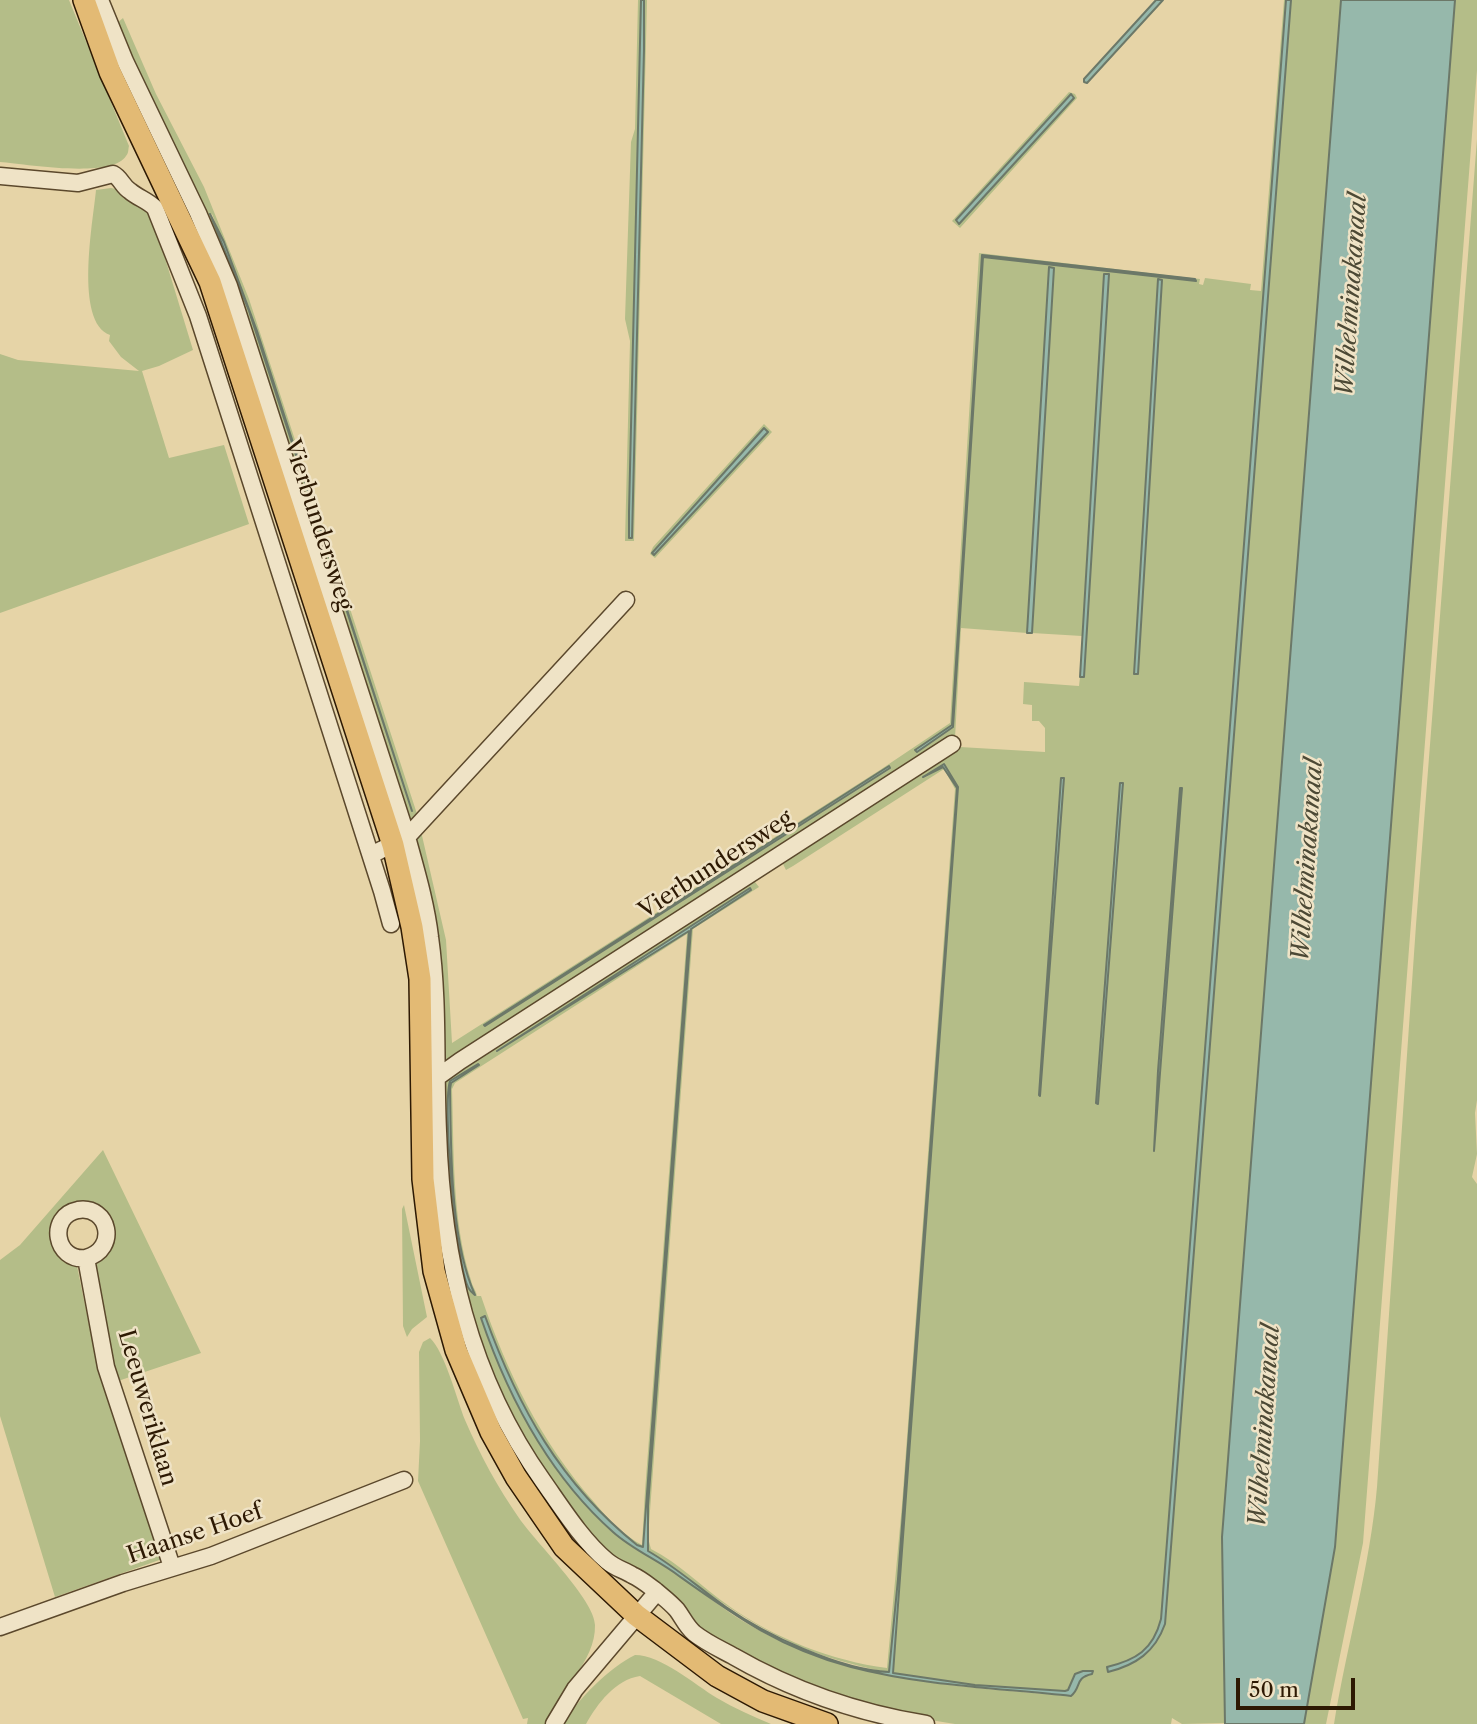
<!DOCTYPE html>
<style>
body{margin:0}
#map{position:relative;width:1477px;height:1724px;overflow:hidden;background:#e6d4a7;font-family:"Libre Caslon Text",serif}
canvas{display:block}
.scale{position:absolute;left:1236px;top:1678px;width:119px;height:32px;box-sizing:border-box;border:4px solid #2d1903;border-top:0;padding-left:9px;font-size:21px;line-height:24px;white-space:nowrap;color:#2d1903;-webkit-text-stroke:5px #efe3c6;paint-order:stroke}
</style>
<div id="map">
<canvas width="1477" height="1724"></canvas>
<div class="scale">50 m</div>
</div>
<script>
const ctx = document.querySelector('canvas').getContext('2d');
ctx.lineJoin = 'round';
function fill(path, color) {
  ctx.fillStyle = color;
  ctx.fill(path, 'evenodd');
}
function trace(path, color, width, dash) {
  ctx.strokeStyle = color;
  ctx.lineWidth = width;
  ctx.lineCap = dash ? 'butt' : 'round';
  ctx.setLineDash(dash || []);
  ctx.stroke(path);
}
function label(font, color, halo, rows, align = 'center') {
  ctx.font = font + ' "Libre Caslon Text",serif';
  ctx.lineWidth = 5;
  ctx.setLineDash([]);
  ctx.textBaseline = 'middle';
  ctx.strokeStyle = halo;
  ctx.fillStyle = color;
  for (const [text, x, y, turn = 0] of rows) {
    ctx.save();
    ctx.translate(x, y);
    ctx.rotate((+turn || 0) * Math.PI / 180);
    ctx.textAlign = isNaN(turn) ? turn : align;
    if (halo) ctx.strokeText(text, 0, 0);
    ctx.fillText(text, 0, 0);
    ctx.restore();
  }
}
fill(new Path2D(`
 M0,0H69L129,146C128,149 129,153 126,156C112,179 25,164 0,162Z
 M638,0H641L629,512L632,537L644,0H647L634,541H625L630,341L625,319L631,142L635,129Z
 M1284,0H1286L1271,210L1161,1619C1153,1650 1136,1660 1107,1667L1110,1672C1134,1665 1156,1649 1165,1624L1291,0H1341L1222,1537L1225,1723L1182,1724L1172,1718L1171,1724H955L912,1717L826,1694L720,1644L616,1562L597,1543L529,1453L479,1348L450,1226L442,1076L747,880L755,882L759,887L693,929L648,1538L651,1549C679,1563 703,1588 729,1606C774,1638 832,1661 887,1668L902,1505L955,789L944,769L793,866L786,870L783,864L784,856L958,744L960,747L1045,752V728L1039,721H1032V705L1023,704L1024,682L1079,686L1080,677H1084L1109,274H1104L1082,636L1032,633L1054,268L1049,267L1027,633L961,628L955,738L442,1067L415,834L420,827L446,940L452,1043L880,770L950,723L979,253L1200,279L1199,284L1203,285L1205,278L1251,284L1250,290L1261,291ZM982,255L1196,279V281L983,257L953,727L916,749L952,725ZM1158,279L1162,280L1137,674L1134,673ZM944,764L958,787L893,1673L975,1685L1065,1691L1068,1690L1073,1677L1085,1675C1077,1680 1078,1690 1071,1696C962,1687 851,1682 753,1627C725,1612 702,1591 675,1573C655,1559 632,1549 614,1532C550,1477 508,1397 481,1318L485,1317C520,1408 560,1482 637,1545L643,1547L690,931L497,1051L750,888L751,890L691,929L648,1506V1552L658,1557C719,1601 777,1646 852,1664C864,1667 877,1671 889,1672L898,1579L957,788L943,767L924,778ZM889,766L890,768L485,1026V1025ZM1061,779H1064L1040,1091ZM1122,783L1098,1103H1097L1120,784ZM1182,788L1154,1151L1179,795ZM687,934L645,1491L642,1545C623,1535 607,1518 594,1502C540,1441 507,1372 481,1296H477C476,1290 472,1286 471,1280C452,1222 454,1150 452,1089L455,1083Z
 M1455,0H1477V70L1363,1543L1326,1724H1304L1335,1547Z
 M123,18L156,94L204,187L249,299L418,817L415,821L407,823L253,343L116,24ZM212,214L257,331L412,811L249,311L210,215Z
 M1069,92L1075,94L1077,98L960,228L952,221ZM1071,94L1074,98L960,223L956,221Z
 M1477,139V1100L1475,1113L1477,1154L1472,1177L1477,1184V1724H1334C1347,1644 1370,1567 1377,1487L1416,925Z
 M111,188C131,191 145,205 154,222L193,350L159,366L142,371L169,458L224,445L249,524L0,613V354L18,360L139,371L121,357L109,341L110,335C74,322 93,222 96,190Z
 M764,424L772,432L655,558L650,554L653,547ZM764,428L768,432L655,555L652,553Z
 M103,1150L201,1353L118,1381L112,1364L95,1265C128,1245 111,1227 93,1205L54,1221C46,1242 57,1259 77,1266L98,1369L165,1558L55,1597L0,1416V1260L20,1245Z
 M404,1205L427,1317L412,1329L407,1337L403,1326L402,1209Z
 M430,1338C445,1352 457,1400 465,1420C480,1455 498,1488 519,1518C536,1543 595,1600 595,1625C596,1662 558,1691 546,1724H527L528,1718L523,1719L418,1481L420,1441L419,1352L423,1342Z
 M635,1655C661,1655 694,1684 717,1698C734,1708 752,1716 771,1724H721L640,1676C615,1680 598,1703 586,1724H563C577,1700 610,1667 635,1655Z`), '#b4bd88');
const water = new Path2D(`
 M641,0H644V50L632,538H629V512Z
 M1156,0H1163L1087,83L1084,82V79Z
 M1286,0H1291L1165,1624C1155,1652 1136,1665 1108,1672L1107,1667C1136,1660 1153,1650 1161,1619Z
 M1341,0H1455L1335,1547L1304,1724H1225L1222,1537Z
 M1071,94L1074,98L959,224L956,220Z
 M210,214L224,242L257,331L412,811L249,311Z
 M982,255L1195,279L1196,281L983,257L953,727L917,752L915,750L952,725Z
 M1049,267L1054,268L1032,633H1027Z
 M1104,274H1109L1084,677H1080Z
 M1158,279L1162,280L1138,674H1134Z
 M764,428L768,432L654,555L652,553Z
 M944,764L958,787L893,1673L975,1685L1065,1691L1068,1690L1075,1674L1083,1671H1093L1092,1674C1074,1678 1082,1687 1071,1696C997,1688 924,1686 851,1667C780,1648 738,1618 679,1576C658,1560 633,1550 613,1532C550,1476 508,1397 481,1318L485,1316C518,1407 560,1483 637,1545L643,1547L689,931L497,1051L750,888L751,890L691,929L648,1506V1551C676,1567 700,1589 726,1607C766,1635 840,1670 889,1672L898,1579L957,788L943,767L923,777Z
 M889,766L890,768L485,1026L484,1025Z
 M1061,778H1064L1040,1096L1039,1095Z
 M1120,783H1123L1098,1104L1096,1103Z
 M1180,788H1182L1181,800L1154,1151L1158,1071Z
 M478,1064L479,1065L451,1083L450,1089C451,1150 450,1240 475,1295C470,1291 471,1292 468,1287C456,1262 442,1106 450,1081Z`);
fill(water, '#96b8ab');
trace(water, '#6c7868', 2);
const minor = new Path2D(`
 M100,0L125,61L198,213L229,286L407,837C416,870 426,903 430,937C439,1001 435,1066 438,1131C442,1257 469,1377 543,1481C562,1508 582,1540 607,1561C615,1568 624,1570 632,1575C641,1579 648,1585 656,1591C663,1597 671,1603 677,1610C683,1618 686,1626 694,1633C705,1642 720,1649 733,1656C792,1690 858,1713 926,1724
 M0,176L78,183L113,174C121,178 122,186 130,191C138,198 147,200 155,208L198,316L382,891L391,924
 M371,855L407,837L626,600
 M432,1081L460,1061L952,744
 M86,1258C55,1262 47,1216 78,1210C109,1205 119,1249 86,1258L106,1367L172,1567
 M0,1627L123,1583L211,1556L404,1480
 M554,1724L575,1689L657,1592`);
const major = new Path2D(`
 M84,0L110,72L210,282L393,845L412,927L420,979L423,1179L434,1271L456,1350L491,1432L516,1477L564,1547L636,1615L717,1676L763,1701L827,1724`);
trace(minor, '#5b482c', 19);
trace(major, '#2d1903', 24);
trace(minor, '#efe3c6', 16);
trace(major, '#e3ba74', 21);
label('23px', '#2d1903', '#efe3c6', [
 ["Vierbundersweg",318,525,72],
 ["Vierbundersweg",716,865,-33],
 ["Leeuweriklaan",147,1408,74],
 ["Haanse Hoef",195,1534,-19]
]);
label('italic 24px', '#4c4935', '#efe3c6', [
 ["Wilhelminakanaal",1352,295,-86],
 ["Wilhelminakanaal",1308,860,-86],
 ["Wilhelminakanaal",1265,1426,-86]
]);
</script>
